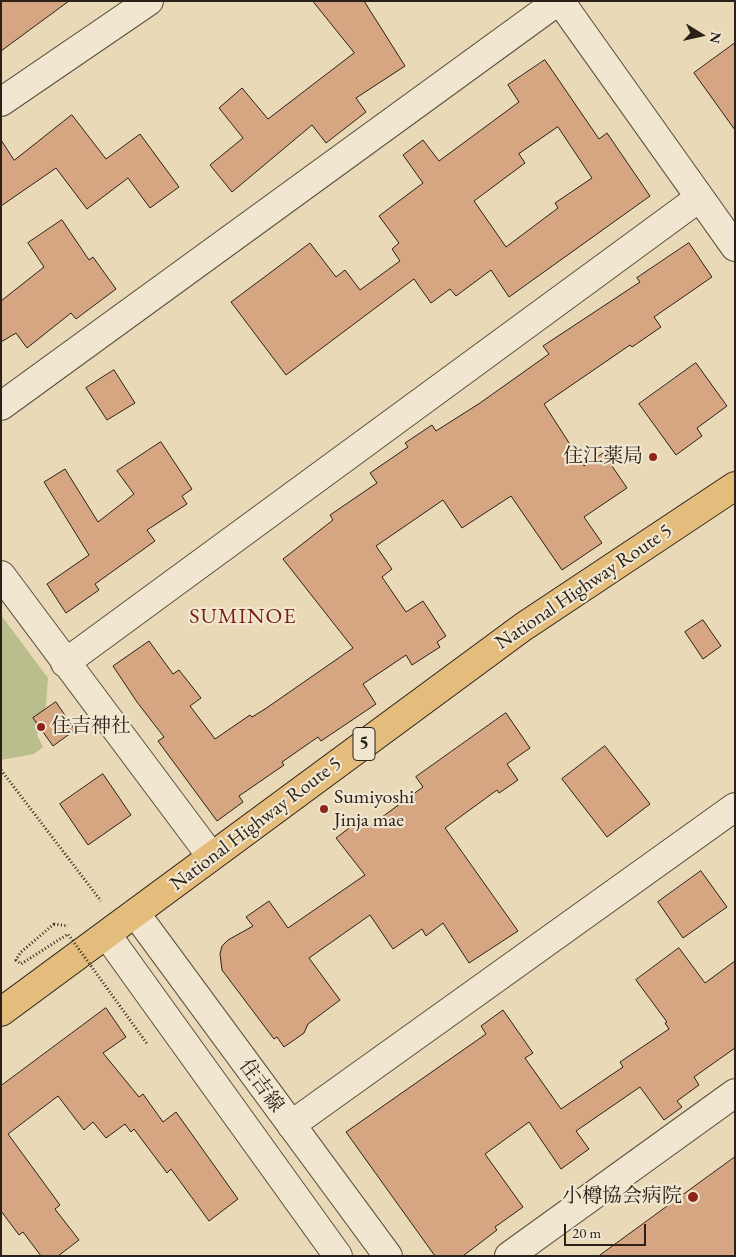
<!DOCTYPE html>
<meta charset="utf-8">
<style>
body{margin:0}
#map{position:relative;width:736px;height:1257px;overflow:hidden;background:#e9d9b7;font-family:"EB Garamond",serif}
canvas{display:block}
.frame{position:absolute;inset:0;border:2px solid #2b2119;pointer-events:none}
.north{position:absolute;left:676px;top:10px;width:50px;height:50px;-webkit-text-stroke:4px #f1e6d0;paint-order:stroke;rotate:100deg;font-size:14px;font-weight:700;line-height:20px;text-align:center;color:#2b2119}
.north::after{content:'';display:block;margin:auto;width:18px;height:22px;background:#2b2119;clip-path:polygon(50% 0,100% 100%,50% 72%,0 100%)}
.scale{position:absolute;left:564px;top:1224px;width:82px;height:22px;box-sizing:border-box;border:2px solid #2b2119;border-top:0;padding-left:6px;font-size:15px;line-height:18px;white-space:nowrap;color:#2b2119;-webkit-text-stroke:4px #f1e6d0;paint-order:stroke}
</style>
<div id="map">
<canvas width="736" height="1257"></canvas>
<div class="frame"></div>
<div class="north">N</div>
<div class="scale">20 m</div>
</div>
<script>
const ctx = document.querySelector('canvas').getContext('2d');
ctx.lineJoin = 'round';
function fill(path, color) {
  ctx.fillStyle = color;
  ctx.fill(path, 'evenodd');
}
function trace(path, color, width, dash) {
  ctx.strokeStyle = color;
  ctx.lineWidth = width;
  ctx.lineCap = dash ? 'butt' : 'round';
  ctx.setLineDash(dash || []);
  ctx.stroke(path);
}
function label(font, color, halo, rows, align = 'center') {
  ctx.font = font + ' "EB Garamond","Noto Serif JP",serif';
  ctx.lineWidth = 4.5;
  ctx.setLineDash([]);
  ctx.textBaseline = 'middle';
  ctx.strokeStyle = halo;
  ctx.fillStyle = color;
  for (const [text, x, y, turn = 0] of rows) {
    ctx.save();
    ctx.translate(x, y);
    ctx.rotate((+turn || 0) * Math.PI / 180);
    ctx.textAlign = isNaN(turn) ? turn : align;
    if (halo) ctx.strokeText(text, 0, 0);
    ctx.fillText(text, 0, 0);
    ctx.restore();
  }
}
fill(new Path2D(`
 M1,615L48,678L45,717L37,735L43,747L34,754L1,760Z`), '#babe8c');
const building = new Path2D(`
 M1,1H69L1,51Z
 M313,1H364L405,66L356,98L366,112L326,143L312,125L232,192L210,165L243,138L219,108L242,88L268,119L354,53Z
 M735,43V130L694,73Z
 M545,60L599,139L607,133L650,196L509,297L491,270L456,296L450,289L431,303L414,279L286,375L231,302L310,243L336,277L345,270L360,290L400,261L392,249L399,243L379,216L423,183L403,155L423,140L439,161L519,102L508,85ZM558,127L592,178L555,203L558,208L506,247L474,201L525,163L519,154Z
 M72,115L106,159L140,134L179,187L150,208L128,178L87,209L56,168L1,206V140L14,160Z
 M62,220L89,260L93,257L116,289L76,319L71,313L27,348L16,333L1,342V301L44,267L28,243Z
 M689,243L712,277L654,317L661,327L632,347L630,345L544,404L584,466L603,453L627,488L584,517L602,543L562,570L511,496L462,528L443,500L376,546L392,569L382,577L406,612L423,601L446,636L437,642L440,647L412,665L406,655L363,684L376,704L321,741L318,737L282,762L284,765L239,796L243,802L217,821L158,741L164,737L137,702L113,666L149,641L173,674L179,670L201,698L190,706L215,739L250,715L252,717L265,709L353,648L283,559L333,520L330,515L377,483L370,473L408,447L405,443L432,425L436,431L480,403L549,354L543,346L640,282L637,278Z
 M696,363L727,406L697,428L702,436L676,455L639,404Z
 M114,370L135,403L107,420L86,388Z
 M161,442L192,489L182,496L187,504L147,530L155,541L95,584L99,590L66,613L47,584L89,555L44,482L65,469L98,522L134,494L117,471Z
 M703,620L721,646L703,659L685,632Z
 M56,702L75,730L53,746L33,718Z
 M506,713L530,748L507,764L518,780L499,793L497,790L445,828L518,931L469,963L443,923L426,936L422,929L393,949L370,915L309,958L340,1000L308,1024L304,1033L284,1047L277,1037L274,1039L222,970L220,954L222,946L228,940L253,926L246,917L269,901L288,928L365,875L336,838L361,819L367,828L423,787L416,777Z
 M605,746L650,804L607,837L562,779Z
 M103,774L131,815L88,845L60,804Z
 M701,871L727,907L683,938L658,902Z
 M679,948L705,983L735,961V1048L694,1077L699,1085L677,1101L682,1107L664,1120L640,1087L576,1131L589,1149L561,1169L529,1122L485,1154L523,1207L495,1227L497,1230L463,1256H435L346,1132L486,1034L481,1026L503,1010L533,1053L525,1058L561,1109L623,1067L620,1062L669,1029L665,1023L667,1022L636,980Z
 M106,1008L126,1037L103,1053L139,1097L143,1094L163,1122L176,1112L238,1199L209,1221L171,1169L167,1173L134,1129L131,1132L125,1124L106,1138L93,1122L84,1130L58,1096L8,1134L60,1205L55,1209L79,1240L58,1256H41L23,1232L19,1235L1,1211V1086Z
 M735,1157V1256H599Z`);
fill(building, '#d6a581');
trace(building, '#2b2119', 1);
const minor = new Path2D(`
 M560,1L735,247
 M1,102L149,1
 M1,406L558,1
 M1,575L211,856
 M65,663L699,198
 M136,914L388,1256
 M107,935L338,1256
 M291,1125L735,807
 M509,1256L735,1093`);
const highway = new Path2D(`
 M1,1012L523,627L735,486`);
trace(minor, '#5a4f40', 30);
trace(highway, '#2b2119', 30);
trace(new Path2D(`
 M1,770L101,901
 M54,924L68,926`), '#2b2119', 3, [1, 2.5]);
trace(minor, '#f1e6d0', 28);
trace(highway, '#e4bc7c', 28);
trace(new Path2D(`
 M54,924L21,952L16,960L21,964L68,934L148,1045`), '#2b2119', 3, [1, 2.5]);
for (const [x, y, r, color] of [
 [653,457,5,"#8f2418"],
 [41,727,5,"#8f2418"],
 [324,809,5,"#8f2418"],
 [693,1197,6,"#8f2418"]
]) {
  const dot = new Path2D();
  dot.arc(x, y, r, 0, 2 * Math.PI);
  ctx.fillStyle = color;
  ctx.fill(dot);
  trace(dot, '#f1e6d0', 2);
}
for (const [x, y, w] of [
 [364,744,22]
]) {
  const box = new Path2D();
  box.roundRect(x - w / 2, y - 16.5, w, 33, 4);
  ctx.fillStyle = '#f1e6d0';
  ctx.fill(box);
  trace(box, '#2b2119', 1);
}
label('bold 19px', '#2b2119', null, [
 ["5",364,744]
]);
label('20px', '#2b2119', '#f1e6d0', [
 ["住江薬局",643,457],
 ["住吉神社",51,727,"left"],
 ["Sumiyoshi",334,798,"left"],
 ["Jinja mae",334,821,"left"],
 ["小樽協会病院",682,1197]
], 'right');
label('20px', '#2b2119', '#f1e6d0', [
 ["National Highway Route 5",584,587,-34],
 ["National Highway Route 5",256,824,-37],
 ["住吉線",261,1086,54]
]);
ctx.letterSpacing = '1px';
label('22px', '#7a1f14', '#f1e6d0', [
 ["SUMINOE",243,617]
]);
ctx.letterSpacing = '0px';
</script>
